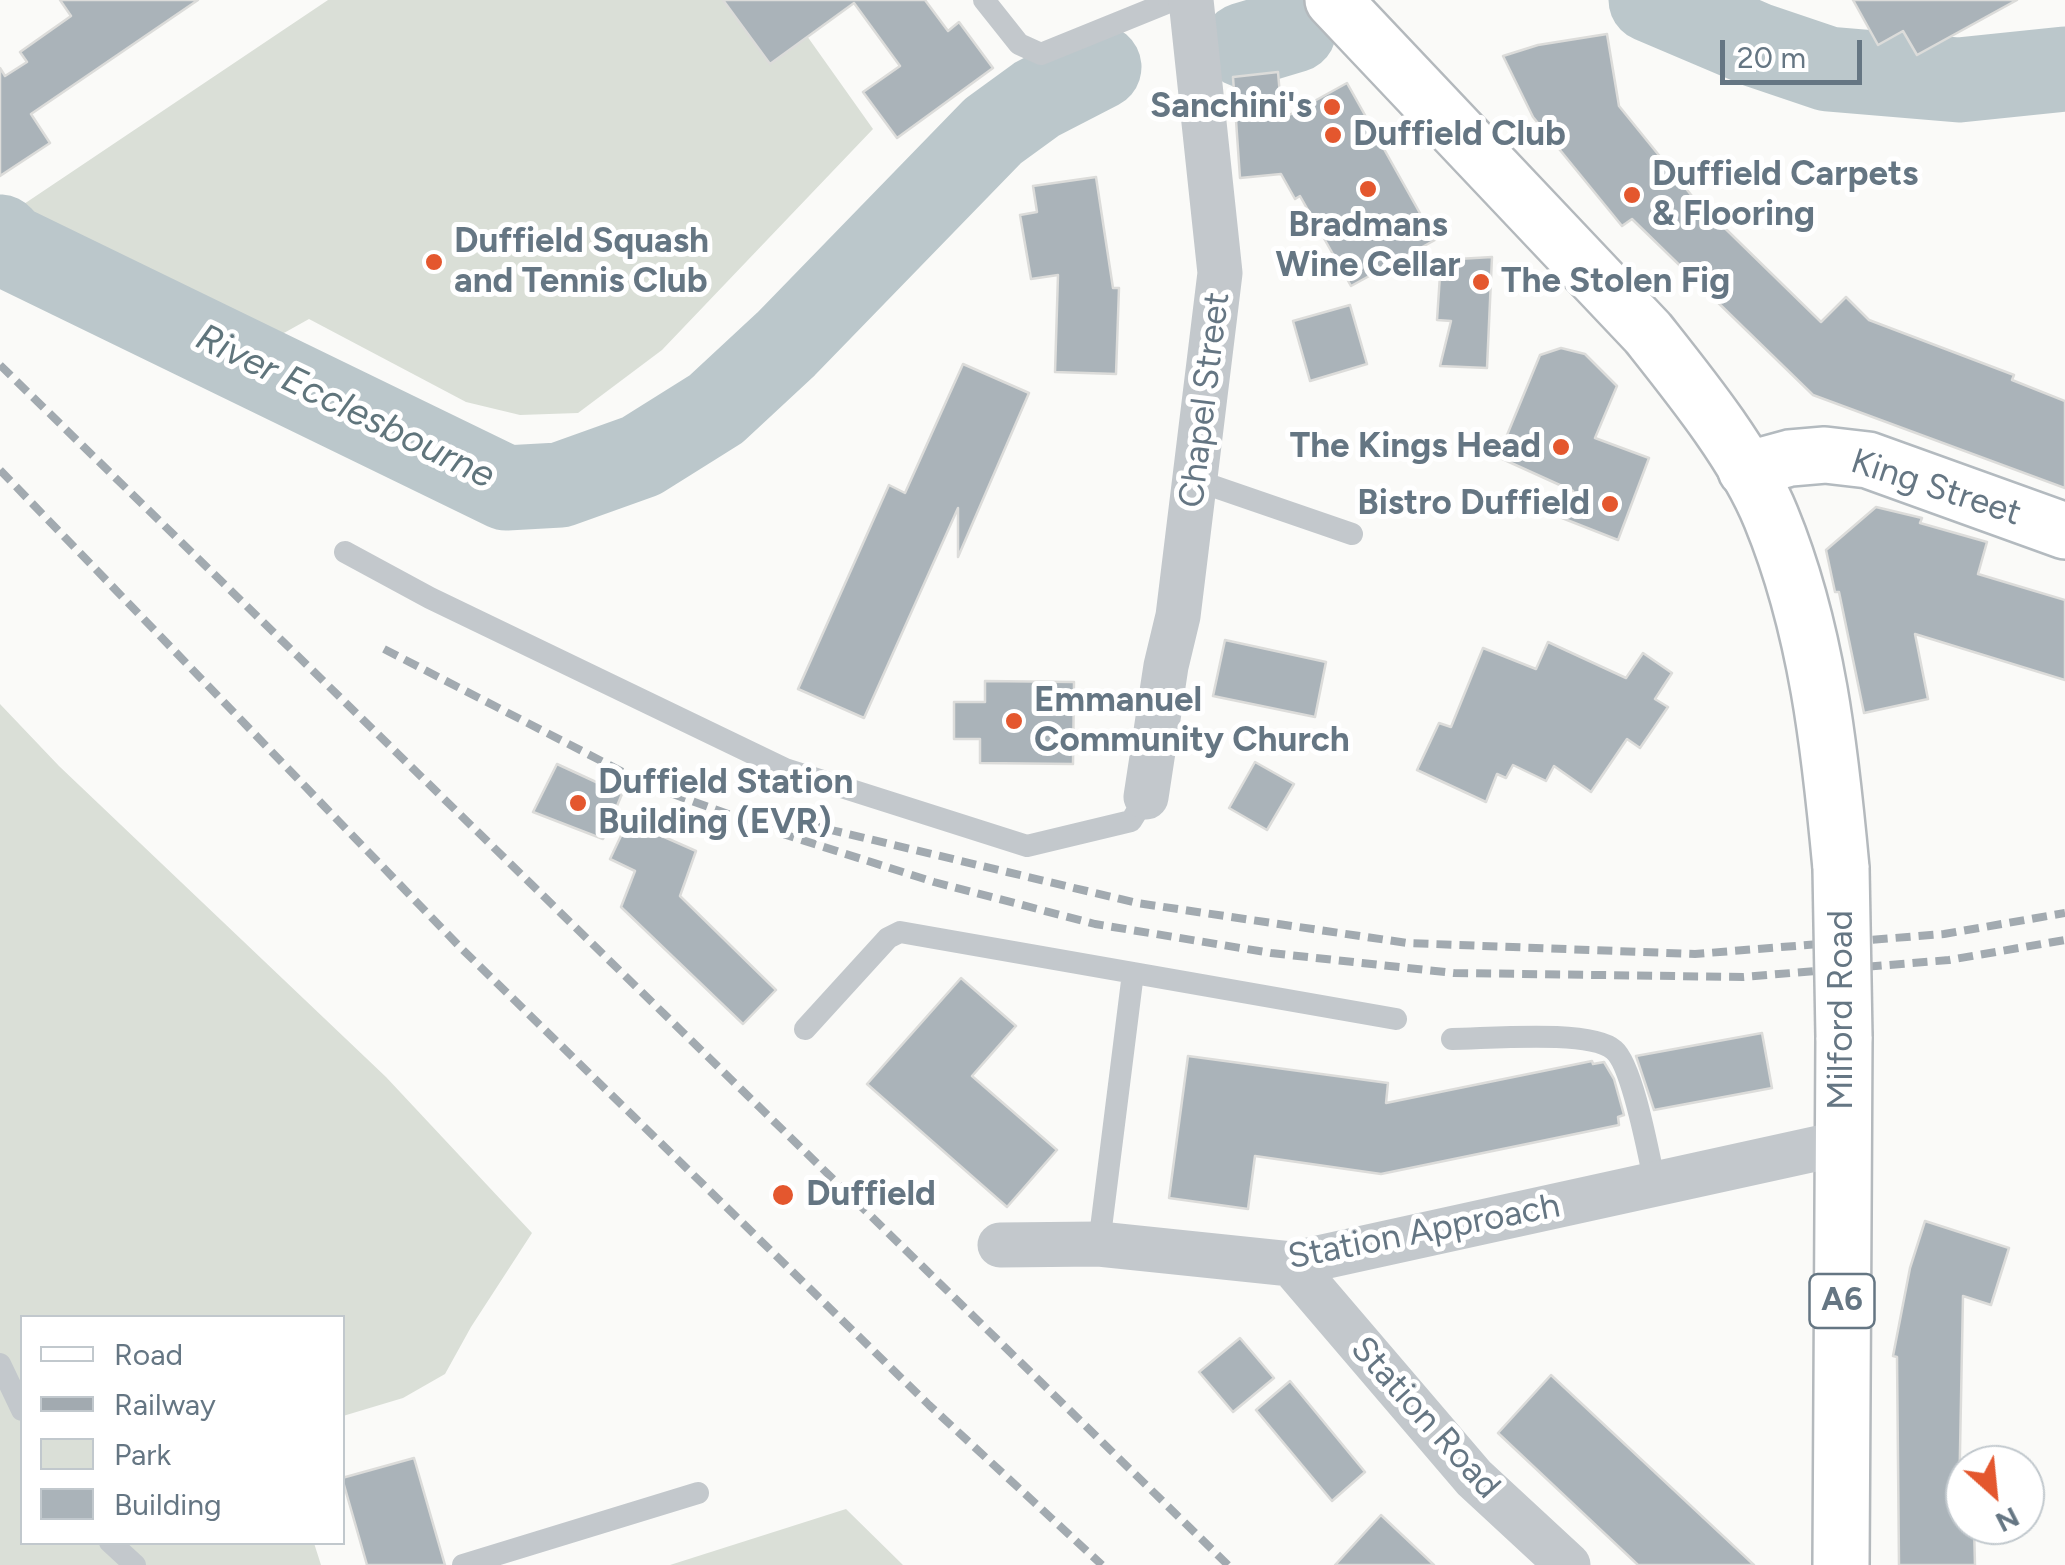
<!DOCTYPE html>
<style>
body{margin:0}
#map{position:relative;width:2065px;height:1565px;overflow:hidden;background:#fafaf8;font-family:Figtree,sans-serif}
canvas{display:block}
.legend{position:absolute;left:20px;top:1315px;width:325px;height:230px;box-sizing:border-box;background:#fff;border:2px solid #c1c8cd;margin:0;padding:12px 18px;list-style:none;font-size:30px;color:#657683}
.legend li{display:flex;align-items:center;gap:20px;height:50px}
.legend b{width:50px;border:2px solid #c1c8cd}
.north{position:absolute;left:1945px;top:1445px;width:100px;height:100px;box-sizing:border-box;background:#fff;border:2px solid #c1c8cd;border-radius:50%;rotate:153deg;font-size:28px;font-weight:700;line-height:40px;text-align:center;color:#657683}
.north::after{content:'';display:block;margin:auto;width:35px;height:45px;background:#e4572e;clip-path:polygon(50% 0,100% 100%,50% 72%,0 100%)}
.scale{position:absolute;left:1720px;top:40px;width:142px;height:45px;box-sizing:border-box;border:5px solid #657683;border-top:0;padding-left:12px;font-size:30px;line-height:35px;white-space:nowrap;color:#657683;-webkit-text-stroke:8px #fff;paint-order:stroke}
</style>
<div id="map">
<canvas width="2065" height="1565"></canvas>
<ul class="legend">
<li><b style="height:12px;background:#fff"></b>Road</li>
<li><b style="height:12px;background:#a2aab0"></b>Railway</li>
<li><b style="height:28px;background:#dadfd7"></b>Park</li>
<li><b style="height:28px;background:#aab3b9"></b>Building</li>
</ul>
<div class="north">N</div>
<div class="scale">20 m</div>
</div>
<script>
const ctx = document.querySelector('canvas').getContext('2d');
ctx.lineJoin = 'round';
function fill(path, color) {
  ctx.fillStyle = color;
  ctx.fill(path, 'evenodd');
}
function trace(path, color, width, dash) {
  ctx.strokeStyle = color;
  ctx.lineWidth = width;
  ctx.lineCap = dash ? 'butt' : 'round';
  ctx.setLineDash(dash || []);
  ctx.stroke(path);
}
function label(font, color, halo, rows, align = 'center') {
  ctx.font = font + ' Figtree,sans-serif';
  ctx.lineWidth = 10;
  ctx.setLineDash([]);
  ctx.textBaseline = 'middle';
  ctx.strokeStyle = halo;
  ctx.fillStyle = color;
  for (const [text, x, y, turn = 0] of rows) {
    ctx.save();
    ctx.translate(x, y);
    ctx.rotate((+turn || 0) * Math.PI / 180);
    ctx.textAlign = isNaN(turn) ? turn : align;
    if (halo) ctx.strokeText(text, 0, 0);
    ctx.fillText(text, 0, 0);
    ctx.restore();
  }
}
fill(new Path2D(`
 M328,0H829L807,36L873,129L662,350L578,413L520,415L466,402L309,319L266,343L21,206Z
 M0,704L59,766L386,1077L532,1233L471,1327L445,1374L403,1398L343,1416L342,1318H22V1542L314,1543L321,1565H0Z
 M846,1509L903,1565H670Z`), '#dadfd7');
trace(new Path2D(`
 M1651,0L1757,45L1828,69L1959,80L2065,69
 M1244,45L1294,30
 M0,237L8,246L506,488L560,485L641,456L716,409L786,344L993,131L1037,99L1099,67`), '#bbc7cb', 85);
const building = new Path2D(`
 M60,0H198L31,114L50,143L0,176V68L5,76L27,62L20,52L71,16Z
 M723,0H925L948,31L959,22L993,68L897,138L863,92L900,66L854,3L770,64Z
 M1853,0H2017L1917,55L1903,31L1878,45Z
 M1607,34L1619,106L1692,196L1821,322L1846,297L1869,320L2014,375L2012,380L2065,401V488L1813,395L1632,219L1622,226L1533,117L1503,56L1538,45Z
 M1278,72L1282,119L1347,83L1435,240L1351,286L1300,196L1295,199L1281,174L1240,178L1233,77Z
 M1096,177L1113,288H1119L1116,374L1055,372L1058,275L1031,279L1020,215L1037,212L1033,186Z
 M1492,257L1487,368L1440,366L1451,321L1437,320L1441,260Z
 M1350,305L1367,364L1310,381L1293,321Z
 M1561,348L1585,354L1617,386L1595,438L1649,458L1618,540L1562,518L1573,491L1498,457L1540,355Z
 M963,364L1029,393L958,557V508L864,718L798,689L889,485L905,493Z
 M1876,507L1922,518L1920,523L1987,542L1978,574L2065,600V680L1915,634L1928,699L1864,713L1839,592H1835L1826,550Z
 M1225,640L1326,662L1315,717L1213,696Z
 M1548,642L1626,678L1643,653L1672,673L1655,699L1668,707L1640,748L1627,739L1591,792L1554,766L1546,781L1513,765L1506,778L1497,774L1486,802L1417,770L1439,723L1451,727L1483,648L1536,669Z
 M985,681L1074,682L1073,764L980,763V739H954V702H985Z
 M1255,762L1294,784L1267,830L1229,808Z
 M557,764L622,794L603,839L533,812Z
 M628,821L696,851L680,896L776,990L743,1024L621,907L635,871L610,859Z
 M961,978L1016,1026L972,1076L1057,1150L1007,1207L867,1084Z
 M1762,1033L1772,1088L1654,1110L1636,1056Z
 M1188,1056L1388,1083L1386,1103L1592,1061L1593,1064L1604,1062L1614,1079L1624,1115L1618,1117L1619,1125L1381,1174L1255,1156L1248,1209L1169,1198Z
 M1925,1221L2009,1248L1991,1305L1963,1296L1959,1503H1965V1525H1974L1975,1565H1899L1897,1357L1893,1356L1910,1268Z
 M1240,1338L1274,1378L1233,1412L1199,1372Z
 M1551,1375L1754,1565H1638L1498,1433Z
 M1290,1381L1365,1472L1332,1501L1256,1410Z
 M414,1458L445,1565H367L342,1478Z
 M1381,1515L1434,1565H1335Z`);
fill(building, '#aab3b9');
trace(building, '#dcdcda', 2.5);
const secondary = new Path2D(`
 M1746,470L1790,458L1825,455L1868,460L2065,531`);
const highway = new Path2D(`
 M1333,0L1648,333C1690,386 1746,455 1771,517C1817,629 1830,749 1841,868
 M1841,1565L1844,1037`);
trace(secondary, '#b3babf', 60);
trace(highway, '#b4b9bd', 60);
trace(new Path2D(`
 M984,0L1019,44L1041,54L1174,0
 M1195,480L1352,534
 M345,552L430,598L785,769L1027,846L1131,821L1146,797
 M805,1029L888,938L900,932L1396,1019
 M1452,1039C1486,1039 1590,1029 1614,1050C1633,1066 1649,1157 1655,1184
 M1099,1244L1133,973
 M0,1364L22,1410
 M110,1542L135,1565
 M463,1565L698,1493`), '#c3c8cc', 22);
trace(new Path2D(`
 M1146,797L1166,666L1178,616L1220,273L1191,0
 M1000,1245L1099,1244L1291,1264L1842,1143
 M1291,1264L1474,1478L1568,1565`), '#c3c8cc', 45);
trace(secondary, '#fff', 55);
trace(highway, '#fff', 55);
trace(new Path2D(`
 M0,365L1228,1565
 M0,470L460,947L929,1405L1102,1565
 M384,649L648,785L783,834L934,882L1095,924L1271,953L1454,973L1743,977L1949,960L2065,940
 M760,813L1137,903L1407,943L1695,954L1944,934L2065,913`), '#a2aab0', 8, [15, 8]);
const highwayBridge = new Path2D(`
 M1841,868L1844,1037`);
trace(highwayBridge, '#b4b9bd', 60, []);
trace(highwayBridge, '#fff', 55);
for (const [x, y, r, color] of [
 [1332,107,10,"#e4572e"],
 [1333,135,10,"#e4572e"],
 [1368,189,10,"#e4572e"],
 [1632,195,10,"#e4572e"],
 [434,262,10,"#e4572e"],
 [1481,282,10,"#e4572e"],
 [1561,447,10,"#e4572e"],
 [1610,504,10,"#e4572e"],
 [1014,721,10,"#e4572e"],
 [578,803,10,"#e4572e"],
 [783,1195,12,"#e4572e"]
]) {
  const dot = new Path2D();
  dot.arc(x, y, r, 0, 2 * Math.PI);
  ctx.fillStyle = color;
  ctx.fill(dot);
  trace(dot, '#fff', 4);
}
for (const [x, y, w] of [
 [1842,1301,65]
]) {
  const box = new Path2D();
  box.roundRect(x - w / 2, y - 27, w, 54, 8);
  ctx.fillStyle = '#fff';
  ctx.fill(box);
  trace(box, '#657683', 2.5);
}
label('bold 32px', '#657683', null, [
 ["A6",1842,1301]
]);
label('bold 35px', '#657683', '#fff', [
 ["Sanchini's",1312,107,"right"],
 ["Duffield Club",1353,135],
 ["Duffield Carpets",1652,175],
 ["& Flooring",1652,215],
 ["Bradmans",1368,226,"center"],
 ["Wine Cellar",1368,266,"center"],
 ["Duffield Squash",454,242],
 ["and Tennis Club",454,282],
 ["The Stolen Fig",1501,282],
 ["The Kings Head",1541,447,"right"],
 ["Bistro Duffield",1590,504,"right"],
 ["Emmanuel",1034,701],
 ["Community Church",1034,741],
 ["Duffield Station",598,783],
 ["Building (EVR)",598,823],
 ["Duffield",806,1195]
], 'left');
label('35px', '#657683', '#fff', [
 ["Chapel Street",1205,400,-83],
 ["King Street",1936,488,18],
 ["Milford Road",1842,1010,-90],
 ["Station Approach",1424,1232,-11],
 ["Station Road",1425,1418,48]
]);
label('italic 38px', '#60757c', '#fff', [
 ["River Ecclesbourne",345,407,26]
]);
</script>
